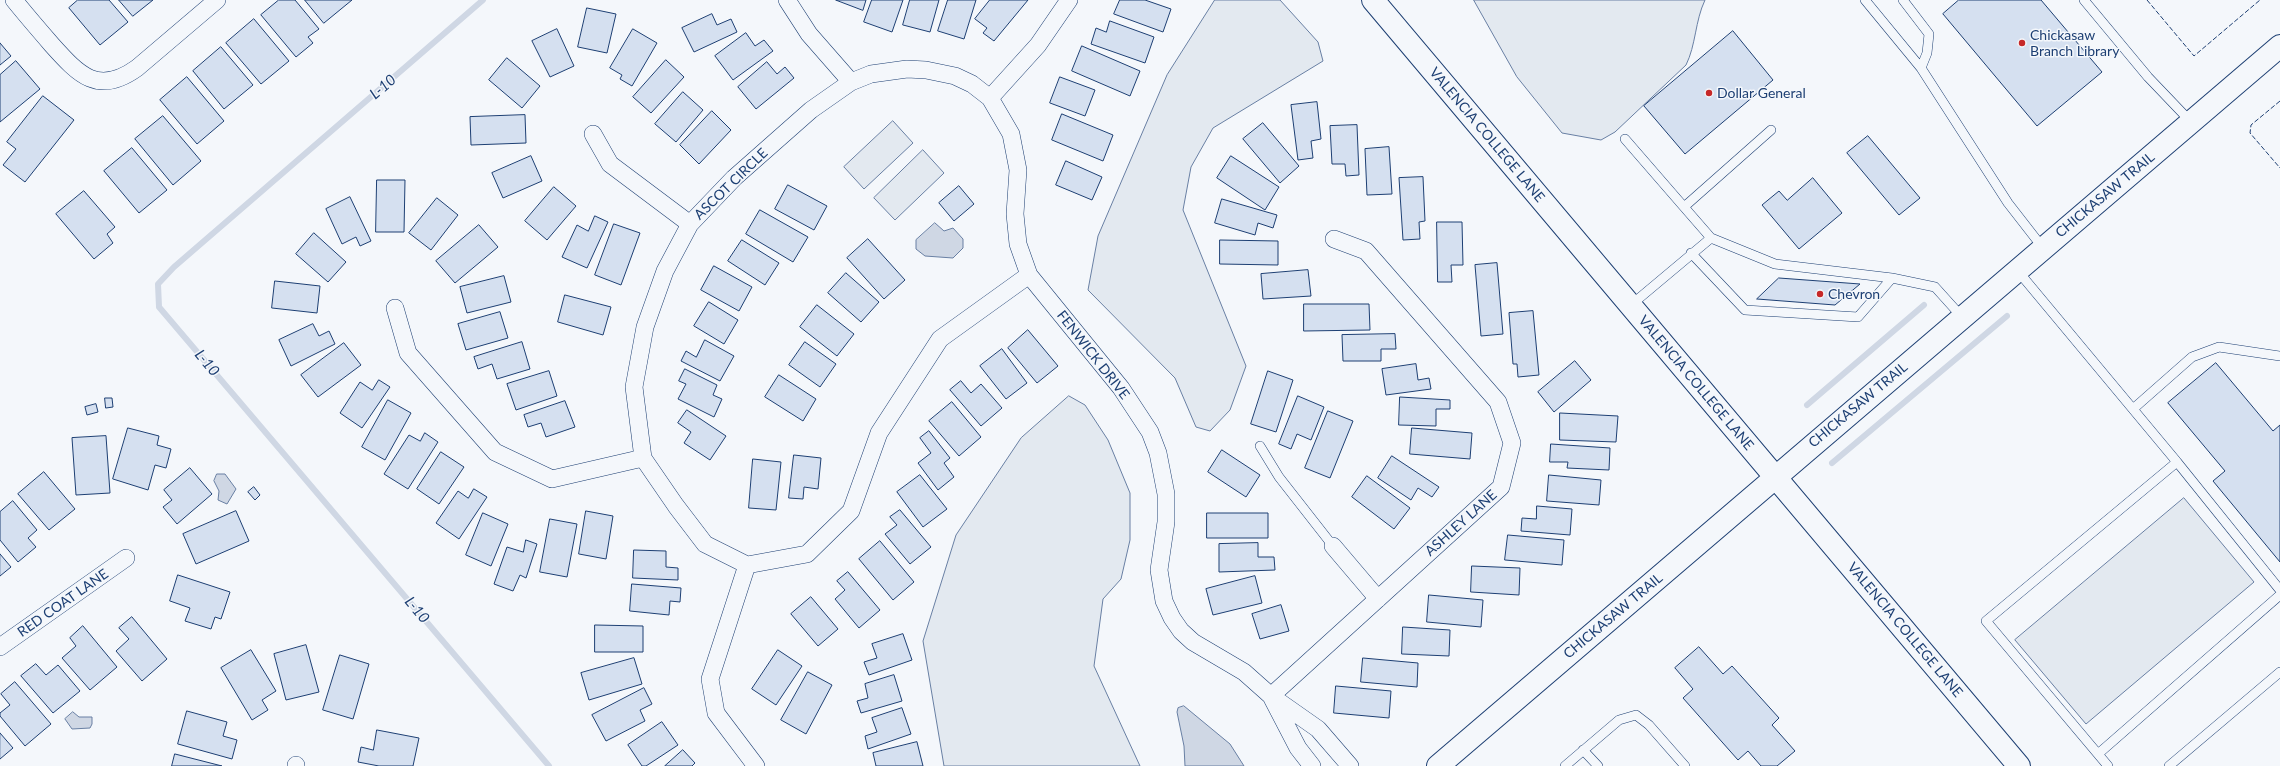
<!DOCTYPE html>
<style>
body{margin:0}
canvas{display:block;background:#f4f7fb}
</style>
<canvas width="2280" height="766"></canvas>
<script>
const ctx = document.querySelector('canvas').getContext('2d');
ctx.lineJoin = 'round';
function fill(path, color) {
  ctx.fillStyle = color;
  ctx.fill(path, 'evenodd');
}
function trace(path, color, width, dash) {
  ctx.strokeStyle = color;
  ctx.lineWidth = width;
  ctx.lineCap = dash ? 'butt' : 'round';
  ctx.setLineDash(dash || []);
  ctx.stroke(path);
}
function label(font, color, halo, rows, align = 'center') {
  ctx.font = font + ' Lato,sans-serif';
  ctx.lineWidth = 3;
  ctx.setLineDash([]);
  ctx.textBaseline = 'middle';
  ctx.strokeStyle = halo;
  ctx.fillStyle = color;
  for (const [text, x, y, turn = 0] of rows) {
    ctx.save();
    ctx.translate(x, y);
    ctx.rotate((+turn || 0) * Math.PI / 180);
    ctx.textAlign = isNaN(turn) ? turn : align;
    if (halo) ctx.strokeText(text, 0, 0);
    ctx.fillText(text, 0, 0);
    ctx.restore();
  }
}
const green = new Path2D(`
 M1215,0H1280L1318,42L1323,61L1213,128L1191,167L1183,210L1246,366L1230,410L1210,431L1196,427L1175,378L1088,290L1098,236L1167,75Z
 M1474,0H1705C1695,21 1696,45 1686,65L1615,132L1601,140L1562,133L1517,77Z
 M893,121L913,143L864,189L844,167Z
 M923,150L944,173L895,220L874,198Z
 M1069,396L1085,405L1108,440L1130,493V540L1121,579L1103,599L1094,666L1140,766H944L923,641L956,535L1021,438Z
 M2184,498L2254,582L2086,724L2015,640Z`);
fill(green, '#e3e9f0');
trace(green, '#687fa3', 1);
const water = new Path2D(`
 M935,223L944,231L953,228L963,239V248L953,258L925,256L916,249V240Z
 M217,474H225L236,489L227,504L218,500L219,491L214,481Z
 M1184,706L1230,744L1244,766H1185L1184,746L1177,712L1178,708Z
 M73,712L79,717H92V724L90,728L72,729L65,719Z`);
fill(water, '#cfd7e4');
trace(water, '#687fa3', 1);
trace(new Path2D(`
 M483,0L174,267L158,284L159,307L549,766
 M1807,405L1924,305
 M1832,463L2007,316`), '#cfd7e4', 6);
const building = new Path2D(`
 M78,0H109L128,22L100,45L69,8Z
 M119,0H153L133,16Z
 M279,0H295L319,29L308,37L313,43L296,57L261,15Z
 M305,0H352L324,23Z
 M836,0H866L863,10Z
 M872,0H903L892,32L864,22Z
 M910,0H939L930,32L903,25Z
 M948,0H976L964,39L938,31Z
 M990,0H1028L994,41L983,33L987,28L975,19Z
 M1120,0H1145L1171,9L1163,32L1114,14Z
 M1959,0H2041L2102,72L2037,126L1943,14Z
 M587,8L616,14L607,53L578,47Z
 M712,14L717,25L731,19L737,32L694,52L682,28Z
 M254,19L289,61L261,84L226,43Z
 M1110,21L1154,37L1145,63L1091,44L1096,28L1106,32Z
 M557,29L574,66L550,77L532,41Z
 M633,29L657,43L632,86L620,79L622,75L610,68Z
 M1733,31L1773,80L1685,154L1644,106Z
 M746,33L755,46L764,40L773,51L733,80L715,56Z
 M0,43L11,56L0,65Z
 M1082,46L1140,71L1130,96L1072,71Z
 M221,47L253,85L224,109L193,71Z
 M507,58L540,86L522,108L489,80Z
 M666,60L684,77L651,113L633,97Z
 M16,61L40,89L0,122V75Z
 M767,62L777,74L785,67L794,78L756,109L738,87Z
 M187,77L224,121L197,144L160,100Z
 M1060,77L1095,90L1085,116L1050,103Z
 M683,92L703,110L676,142L655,124Z
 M43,96L74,120L25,182L3,165L16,149L7,142Z
 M1317,102L1321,139L1311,141L1313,158L1298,160L1291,105Z
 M712,111L731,130L699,164L680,145Z
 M1062,114L1113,135L1103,161L1052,140Z
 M525,115L526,143L471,145L470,117Z
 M163,116L201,161L173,185L135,139Z
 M1263,123L1299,166L1280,183L1243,139Z
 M1357,125L1359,175L1346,176L1345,164H1332L1330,126Z
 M1868,136L1920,198L1899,215L1847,153Z
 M1389,147L1392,194L1367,195L1365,149Z
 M132,148L167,190L139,213L104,171Z
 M531,156L542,181L503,198L492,173Z
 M1231,156L1279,187L1265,210L1217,178Z
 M1066,161L1102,177L1092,200L1056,185Z
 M1423,177L1425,221L1419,222L1420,239L1403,240L1399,178Z
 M1813,178L1842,213L1799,249L1762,205L1779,191L1787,200Z
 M377,180H405L404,232H376Z
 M788,185L827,206L814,230L775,209Z
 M959,186L974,204L954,221L939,203Z
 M554,187L576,206L547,240L525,221Z
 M84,191L115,227L107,234L113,243L94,259L56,214Z
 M350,197L371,241L360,246L356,237L342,244L326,209Z
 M437,198L458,215L431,250L409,233Z
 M1222,199L1277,215L1273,228L1258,223L1255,235L1215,223Z
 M760,210L808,237L793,262L746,234Z
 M595,216L608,222L587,268L562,257L577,225L588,231Z
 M1437,222H1462L1463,265H1451L1452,282H1438Z
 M614,224L640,233L621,285L595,275Z
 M479,225L498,247L455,283L436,261Z
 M314,233L346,262L328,282L296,254Z
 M868,239L905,280L884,299L847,258Z
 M742,240L779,263L765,285L728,261Z
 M1220,240L1278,241V265L1220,264Z
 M1497,263L1503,334L1481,336L1475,265Z
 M714,266L752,287L739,311L701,290Z
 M1308,270L1311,296L1263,299L1261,274Z
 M846,273L879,302L861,322L828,293Z
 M504,276L511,302L467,313L460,287Z
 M1779,278L1860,284L1835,305L1757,299Z
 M275,281L320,286L317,313L272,308Z
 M565,295L611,307L603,335L558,322Z
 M709,302L738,320L724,344L694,326Z
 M1304,304H1369L1370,330L1304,331Z
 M817,305L854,334L837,356L800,327Z
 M1533,311L1539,375L1518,377L1517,364H1513L1509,313Z
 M500,312L508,338L466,350L458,324Z
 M313,324L319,336L329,331L335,344L291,366L279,340Z
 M1028,330L1058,366L1037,383L1008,348Z
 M1395,334L1396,349H1381V361H1343L1342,335Z
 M705,340L734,356L720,381L681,361L686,351L696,357Z
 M522,342L530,369L497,379L492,364L478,369L474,357Z
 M805,342L836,364L820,387L789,365Z
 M344,343L361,365L318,397L301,375Z
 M1002,349L1027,383L1006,399L980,366Z
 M1575,361L1591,380L1554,412L1538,392Z
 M2216,363L2273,431L2280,425V562L2213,481L2225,471L2168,403Z
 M1416,364L1418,380L1429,378L1431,389L1386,395L1382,369Z
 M685,369L717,385L713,395L722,399L714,417L678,399L686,384L679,381Z
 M549,371L557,396L516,410L507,384Z
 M1268,371L1293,380L1276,432L1251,424Z
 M779,375L816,399L803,421L765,397Z
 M379,380L390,387L362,428L340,413L360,382L372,390Z
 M961,381L971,393L981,384L1002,408L981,426L950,390Z
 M1298,396L1324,407L1311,440L1297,434L1291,449L1279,444Z
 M1400,397L1450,400V409H1436V426L1399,425Z
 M105,398H112L113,407L106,408Z
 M388,400L411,413L385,460L362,447Z
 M565,401L575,427L546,437L541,423L528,427L524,415Z
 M952,402L981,437L959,456L929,421Z
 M96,404L98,412L87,415L85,407Z
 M687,410L726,436L710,460L684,443L691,432L678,423Z
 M1328,411L1353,421L1330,478L1305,468Z
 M1560,413L1618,416L1616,442L1560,440Z
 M128,428L159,436L157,445L171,449L166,468L155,465L148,490L113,479Z
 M1412,428L1472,433L1470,459L1410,454Z
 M929,431L950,458L944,463L954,477L938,490L918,463L931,453L920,438Z
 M425,433L438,442L408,489L384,474L409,435L420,441Z
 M106,436L110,493L76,495L72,438Z
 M1551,444L1610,448L1609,470L1567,468L1568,462H1550Z
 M1222,450L1260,475L1246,497L1208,472Z
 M441,452L464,467L439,504L417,489Z
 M794,455L821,458L818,489L804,487L803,499L789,498Z
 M1392,456L1439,487L1432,497L1418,488L1411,500L1378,478Z
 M753,459L781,462L776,510L749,508Z
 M190,468L212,494L177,524L163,507L172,500L164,490Z
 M44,472L75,509L49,530L18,494Z
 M920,475L947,509L923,527L897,492Z
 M1549,475L1601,480L1599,505L1547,501Z
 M1367,476L1410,508L1394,529L1352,497Z
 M254,487L260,495L255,500L248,492Z
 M474,489L487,497L459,539L436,523L458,491L468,498Z
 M13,501L37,530L28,538L36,547L18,562L0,540V512Z
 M1537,506L1572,509L1570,535L1521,531L1522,518L1536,519Z
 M900,510L931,547L910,564L885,534L897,525L890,517Z
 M236,511L249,541L196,564L183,534Z
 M586,511L613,516L606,559L579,554Z
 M483,513L508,524L491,566L466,555Z
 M1207,513H1268V538H1207Z
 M550,519L577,524L567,577L540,572Z
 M1508,535L1564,540L1562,565L1505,560Z
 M526,540L537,544L526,578L520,575L513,591L494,584L507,547L523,552Z
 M880,541L914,582L893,600L859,559Z
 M1258,543V557H1274L1275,570L1219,572V544Z
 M634,550L666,551V567L678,568V580L633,578Z
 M0,554L11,567L0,576Z
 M1472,566L1520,568L1519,595L1471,592Z
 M848,572L880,610L859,628L835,599L845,590L837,581Z
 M178,575L230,592L221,619L215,617L211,629L185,621L190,608L170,601Z
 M1255,576L1262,603L1213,615L1206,589Z
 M632,584L681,588L680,602L670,601L669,615L630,611Z
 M1429,595L1483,600L1481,627L1427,622Z
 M811,597L838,629L818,646L791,614Z
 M1281,605L1289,631L1260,639L1252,614Z
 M132,617L167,659L142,681L116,651L129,639L119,628Z
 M595,625L643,626V652H595Z
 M83,626L117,667L90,690L62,658L76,646L70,638Z
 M1403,627L1450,630L1449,656L1402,654Z
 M903,634L912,660L869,675L864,662L877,658L872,644Z
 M306,645L319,692L286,700L274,654Z
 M1699,647L1723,674L1732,666L1779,718L1772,725L1795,751L1777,766H1761L1748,751L1738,760L1683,698L1693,689L1675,668Z
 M251,650L276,691L262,700L268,710L252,720L221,668Z
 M778,650L802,666L776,705L752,689Z
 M340,655L369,664L353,719L323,710Z
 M634,658L642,684L589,700L581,673Z
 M1363,658L1418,663L1417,687L1361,682Z
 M36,664L46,675L58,665L80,691L53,713L21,676Z
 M808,672L832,685L806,734L781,720Z
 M894,675L902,701L861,713L857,701L868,698L865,684Z
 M15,682L51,724L25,746L0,716V713L10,705L1,694Z
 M1336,686L1391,691L1389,718L1334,713Z
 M644,688L652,704L640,710L645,721L606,741L592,715Z
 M902,708L911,734L868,749L865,736L877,732L872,718Z
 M187,711L227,722L223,736L237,740L232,759L178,744Z
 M662,722L678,745L646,766H642L628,745Z
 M377,730L419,738L413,766H379L358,762L361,747L373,750Z
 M0,733L13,748L0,759Z
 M917,742L923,766H876L873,753Z
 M683,750L695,763L692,766H665Z
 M175,754L222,766H172Z`);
fill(building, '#d5e0f0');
trace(building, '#1d3f73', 1);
const lane = new Path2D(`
 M1865,0L1921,68L2008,203L2043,248
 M1903,0L1929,34L1927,53L1921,68
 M2084,0L2148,77L2191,122
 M1625,139L1684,207
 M1711,238L1684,207L1771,130
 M1691,253L1745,310L1858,317L1892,278
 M2017,270L2177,462L1986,621L2108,766
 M1631,305L1711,238L1775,264L1892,278L1935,287L1962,317
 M2133,409L2192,357L2219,347L2280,356
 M1260,446L1279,477L1333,546
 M2177,462L2280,590
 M1583,750L1598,766
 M2098,754L2280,595
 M1565,766L1619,720L1636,715L1649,725L1685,766
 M2169,766L2280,672`);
const street = new Path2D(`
 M14,0C26,15 39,30 52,45C79,75 98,96 137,68L217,0
 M787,0L809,34L851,82
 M990,98L1038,45L1069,0
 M593,134L610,164L690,224
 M1029,275L940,339L879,433L851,511L807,554L747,565L705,544L676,506L643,458L634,387L645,327L665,271L690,224L734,178L811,110L851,82L871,74L907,69L926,70L955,76L972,84L990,98L1011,134L1018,170L1015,214L1018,244L1029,275L1121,388L1150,432L1158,453L1166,494V522L1159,570L1164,601L1172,618L1181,631L1193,642L1244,672L1271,696L1318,729L1350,766
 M395,308L408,353L495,452L552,479L643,458
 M1333,546L1378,599
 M747,565L710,679L716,713L756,766
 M0,647L126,558
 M1271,696L1501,487L1512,443L1498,402L1366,251L1334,239
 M1272,698L1298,748L1312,766
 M296,765V766`);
const secondary = new Path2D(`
 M1373,0L2019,766
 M1438,766L2280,46`);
trace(lane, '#1d3f73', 10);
trace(street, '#1d3f73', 18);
trace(secondary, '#1d3f73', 24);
trace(lane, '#f4f7fb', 9);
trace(street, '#f4f7fb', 17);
trace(secondary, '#f4f7fb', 22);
trace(new Path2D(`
 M2147,0L2194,56L2260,0
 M2280,101L2251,125L2250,133L2280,168`), '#1d3f73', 1, [5, 2]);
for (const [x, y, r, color] of [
 [2022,43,4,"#c62828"],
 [1709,93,4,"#c62828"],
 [1820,294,4,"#c62828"]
]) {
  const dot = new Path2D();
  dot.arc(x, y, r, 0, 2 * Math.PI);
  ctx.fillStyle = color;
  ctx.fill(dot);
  trace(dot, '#f4f7fb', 1.5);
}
label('14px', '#1d3f73', '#f4f7fb', [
 ["Chickasaw",2030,35],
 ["Branch Library",2030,51],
 ["Dollar General",1717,93],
 ["Chevron",1828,294]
], 'left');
label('14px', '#1d3f73', '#f4f7fb', [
 ["VALENCIA COLLEGE LANE",1487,135,50],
 ["ASCOT CIRCLE",731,184,-44],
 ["CHICKASAW TRAIL",2105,195,-40],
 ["FENWICK DRIVE",1093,355,52],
 ["VALENCIA COLLEGE LANE",1696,383,50],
 ["CHICKASAW TRAIL",1858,405,-40],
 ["ASHLEY LANE",1461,523,-42],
 ["RED COAT LANE",63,603,-35],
 ["CHICKASAW TRAIL",1613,616,-40],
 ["VALENCIA COLLEGE LANE",1905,630,50]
]);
label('italic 15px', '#1d3f73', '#f4f7fb', [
 ["L-10",383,87,-41],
 ["L-10",207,363,50],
 ["L-10",417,610,50]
]);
</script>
